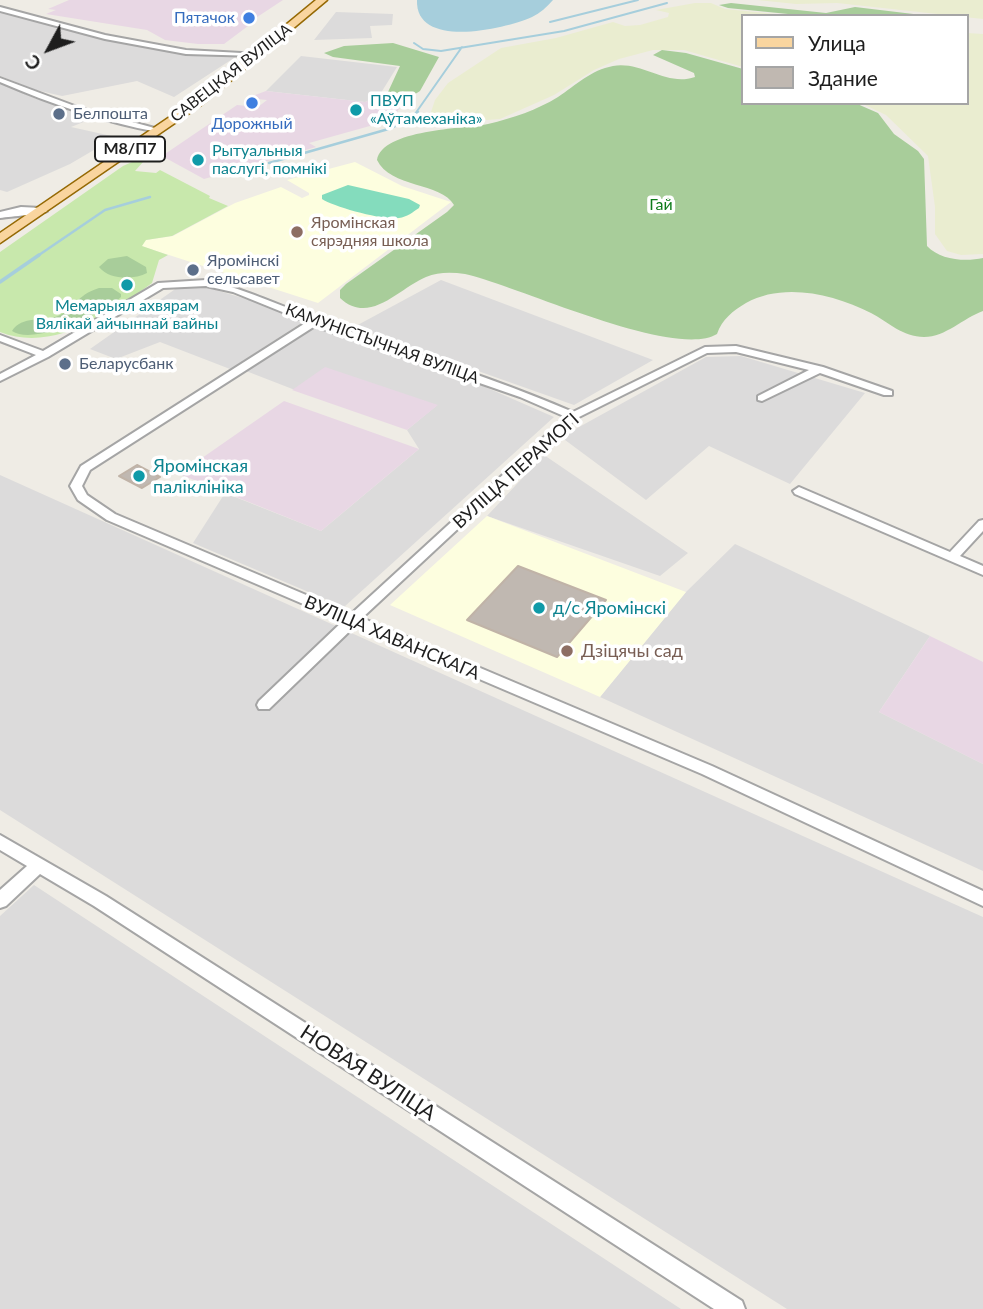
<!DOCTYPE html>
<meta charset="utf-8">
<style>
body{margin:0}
#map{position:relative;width:983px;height:1309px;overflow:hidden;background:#efece5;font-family:Lato,sans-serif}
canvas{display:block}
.legend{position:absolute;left:741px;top:14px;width:228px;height:91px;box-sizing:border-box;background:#fff;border:2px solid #a5a5a5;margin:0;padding:9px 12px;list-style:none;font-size:21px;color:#1e1e1e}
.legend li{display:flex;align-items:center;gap:14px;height:35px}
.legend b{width:35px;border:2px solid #a5a5a5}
.north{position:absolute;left:14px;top:14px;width:70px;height:70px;-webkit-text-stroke:5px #fff;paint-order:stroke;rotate:229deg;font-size:19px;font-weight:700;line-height:28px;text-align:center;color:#1e1e1e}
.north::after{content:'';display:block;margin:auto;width:24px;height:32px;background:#1e1e1e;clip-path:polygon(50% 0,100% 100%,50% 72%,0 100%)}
</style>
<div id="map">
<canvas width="983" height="1309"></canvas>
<ul class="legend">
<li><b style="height:9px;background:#f9d59f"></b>Улица</li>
<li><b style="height:19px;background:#c0b8b1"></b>Здание</li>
</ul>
<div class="north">С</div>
</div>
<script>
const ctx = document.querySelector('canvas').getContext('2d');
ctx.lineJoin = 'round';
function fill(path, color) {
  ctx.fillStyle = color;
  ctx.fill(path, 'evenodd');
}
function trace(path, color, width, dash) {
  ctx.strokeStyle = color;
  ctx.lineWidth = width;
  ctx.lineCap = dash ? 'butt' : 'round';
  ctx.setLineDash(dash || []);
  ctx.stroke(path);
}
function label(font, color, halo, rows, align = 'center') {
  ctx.font = font + ' Lato,sans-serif';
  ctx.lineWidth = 7;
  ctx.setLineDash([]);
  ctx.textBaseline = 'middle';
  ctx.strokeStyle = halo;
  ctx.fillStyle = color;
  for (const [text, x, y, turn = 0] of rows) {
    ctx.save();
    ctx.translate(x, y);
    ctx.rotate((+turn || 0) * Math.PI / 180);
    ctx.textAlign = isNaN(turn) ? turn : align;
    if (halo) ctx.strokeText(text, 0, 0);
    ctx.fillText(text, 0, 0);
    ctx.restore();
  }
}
fill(new Path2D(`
 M0,12L104,39L188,54L237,56L174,97L137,81L62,96L36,90L0,76Z
 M336,12L393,14L392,25L370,26L372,38L314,40Z
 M301,56L397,67L379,96L365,102L266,91Z
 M0,83L34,98L96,117L71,127L116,137L70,164L7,192L0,190Z
 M441,280L653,360L574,405L354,327Z
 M181,285H199L253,301L303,322L230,369L160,342L116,359L90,349Z
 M316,325L467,379L554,417L344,607L193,543L225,493L321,531L419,449L407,430L437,405L295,390L246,371Z
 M741,356L865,393L790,484L709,446L646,500L561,437L706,357Z
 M544,455L688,553L660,576L487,516Z
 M0,475L983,917V1309H787L0,810Z
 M735,544L930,636L879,712L983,764V871L600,697L686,592Z
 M34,885L681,1309H0V916Z`), '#dcdbdb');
fill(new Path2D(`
 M69,0H283L245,25L248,26L224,44H198L165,40L147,30L46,14L56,10L48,9Z
 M266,91L365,102L379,96L405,100L397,112L377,124L309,143L316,147L204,179L162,156L237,105L258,107L267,100L247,98Z
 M325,367L438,405L407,430L292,390Z
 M284,401L419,449L321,531L179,474Z
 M930,636L983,662V764L879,712Z`), '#e8d7e4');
fill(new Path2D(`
 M355,162L402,186L451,202L318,303L141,246L146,240L173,236L235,203L281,187L302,198L309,195V193L287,180Z
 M487,516L686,592L600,697L390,605Z`), '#fdfedf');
fill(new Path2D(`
 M757,0H983V19L837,3L796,4Z
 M695,3H711L725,9L795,16H743V67L684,50H653L619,59L594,70L554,95L500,119L448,123L429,118L435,100L448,83L501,48L556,38L613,22L625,26L640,25L668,17L669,13L656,10Z
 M967,33L983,34V254L961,255L947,251L935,234V207L928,156L886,115L861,103H967Z`), '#eaedd0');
fill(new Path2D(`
 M132,162H143L135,171L156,173L160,170L210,196L209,198L228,206L172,236L146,240L142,246L168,255L159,260L152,283C110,314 53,353 0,332V252L123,166Z`), '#c8e8ac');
fill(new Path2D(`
 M731,3L826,13L855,7L930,16H808L728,8L719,5Z
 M393,43L439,57L420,91C411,98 398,97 388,92L400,66L333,57L324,53L344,46Z
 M662,50L686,53L743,69V103H855L878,113L894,134L918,151L924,159L927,246C940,260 965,262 983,258V311C963,318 946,337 924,337C903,337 888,322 871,313C834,294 783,282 746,303C733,311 722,319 717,334C674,360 516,285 465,274C451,272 438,272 426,277C399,288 370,326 340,298V290L346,284L447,212L454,205C441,182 390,188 377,160C383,129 463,129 488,124C513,118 537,110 558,97C576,85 591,70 613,66C643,61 666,87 695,77L694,73L653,55Z
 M127,256L146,267L147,273C134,280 109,280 99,267L108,259Z
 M99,288H112L121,294V297C104,314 34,346 12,331C22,315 43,322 58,316C75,309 76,295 99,288Z`), '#a8cd9a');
fill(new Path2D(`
 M348,185L409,199L420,205L419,208C413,212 407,217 399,218C385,221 334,207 322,199V195Z`), '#84dcbd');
fill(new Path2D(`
 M417,0H553C547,7 540,13 532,17C505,29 415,50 417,0Z`), '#a6cedc');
trace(new Path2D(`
 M550,22L638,0
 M414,43L423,49L441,51L564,31L667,3
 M415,114L462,47`), '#a6cedc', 2);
trace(new Path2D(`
 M269,163L392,128L418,112
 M36,257L105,210L150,197`), '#a6cedc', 2.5);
trace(new Path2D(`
 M0,282L39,255`), '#a6cedc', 3.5);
const building = new Path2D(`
 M137,465L160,477L142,488L119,476Z
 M518,566L606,600L557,657L467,620Z`);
fill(building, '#c0b8b1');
trace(building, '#c0b3a7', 2);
const minor = new Path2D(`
 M0,7L105,35L186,50L260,54L257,56L186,54L105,39L0,11Z
 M0,78L80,108L162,130L158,132C103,122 51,104 0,82Z
 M206,280C250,290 289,310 332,325C412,353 494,378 573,412L705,347L736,346L823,367L892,391V395H884L820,373L762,401L758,400V396L809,370L736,352L707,353L577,418L362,618L712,766L983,891V906L702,774L355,626L269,709H259L257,705L259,701L343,621L107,520L78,500L70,486L81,466L307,322L233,292L206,286L163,288L48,357L0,381V374L36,355L0,341V335L43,351L158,283ZM315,326L520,397L566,417L351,614L115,514L87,495L82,486L90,470Z
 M799,487L950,552L979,521L983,520V531L960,556L983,566V575L795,494L793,491Z
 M0,835L106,896L742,1301L745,1309H714L94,906L40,874L6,906L0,908V890L27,866L0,850Z`);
const tertiary = new Path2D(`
 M21,207L41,208L47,211C40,215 12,216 0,218V212Z`);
const primary = new Path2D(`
 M316,0H327L204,103L0,243V233L196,99Z`);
trace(minor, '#a5a5a5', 4);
trace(tertiary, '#a5a5a5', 4);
trace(primary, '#956904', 3);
fill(minor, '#fff');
fill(tertiary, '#fff');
fill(primary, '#f9d59f');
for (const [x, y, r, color] of [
 [249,18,7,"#3f7fe0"],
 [252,103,7,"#3f7fe0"],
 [356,110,7,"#0f9aa8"],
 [59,114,7,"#5c6f8a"],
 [198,160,7,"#0f9aa8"],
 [297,232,7,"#8d6e63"],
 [193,270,7,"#5c6f8a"],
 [127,285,7,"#0f9aa8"],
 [65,364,7,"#5c6f8a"],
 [139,476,7,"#0f9aa8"],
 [539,608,7,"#0f9aa8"],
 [567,651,7,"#8d6e63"]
]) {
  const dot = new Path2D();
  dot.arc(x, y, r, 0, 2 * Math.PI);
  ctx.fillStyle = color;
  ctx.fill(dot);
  trace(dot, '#fff', 2.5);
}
label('16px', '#366cbe', '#fff', [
 ["Пятачок",235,18],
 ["Дорожный",252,124,"center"]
], 'right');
label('16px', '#1e1e1e', '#fff', [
 ["САВЕЦКАЯ ВУЛІЦА",231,73,-38],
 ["КАМУНІСТЫЧНАЯ ВУЛІЦА",382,344,20]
]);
label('16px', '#0d838f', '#fff', [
 ["ПВУП",370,101],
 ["«Аўтамеханіка»",370,119],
 ["Рытуальныя",212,151],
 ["паслугі, помнікі",212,169],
 ["Мемарыял ахвярам",127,306,"center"],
 ["Вялікай айчыннай вайны",127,324,"center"]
], 'left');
label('16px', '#4e5e75', '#fff', [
 ["Белпошта",73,114],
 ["Яромінскі",207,261],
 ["сельсавет",207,279],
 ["Беларусбанк",79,364]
], 'left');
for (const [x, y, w] of [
 [130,149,70]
]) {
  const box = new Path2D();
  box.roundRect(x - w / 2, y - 12.5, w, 25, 5);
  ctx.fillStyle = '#fff';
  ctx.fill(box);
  trace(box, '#1e1e1e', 2);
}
label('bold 16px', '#1e1e1e', null, [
 ["М8/П7",130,149]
]);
label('16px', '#0e7b1a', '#fff', [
 ["Гай",661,205]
]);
label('16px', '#785e54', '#fff', [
 ["Яромінская",311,223],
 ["сярэдняя школа",311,241]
], 'left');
label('18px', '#0d838f', '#fff', [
 ["Яромінская",153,466],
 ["паліклініка",153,487],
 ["д/с Яромінскі",553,608]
], 'left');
label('18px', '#1e1e1e', '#fff', [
 ["ВУЛІЦА ПЕРАМОГІ",516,471,-42],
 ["ВУЛІЦА ХАВАНСКАГА",392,638,23]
]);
label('18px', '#785e54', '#fff', [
 ["Дзіцячы сад",581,651]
], 'left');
label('21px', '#1e1e1e', '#fff', [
 ["НОВАЯ ВУЛІЦА",368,1073,33]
]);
</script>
